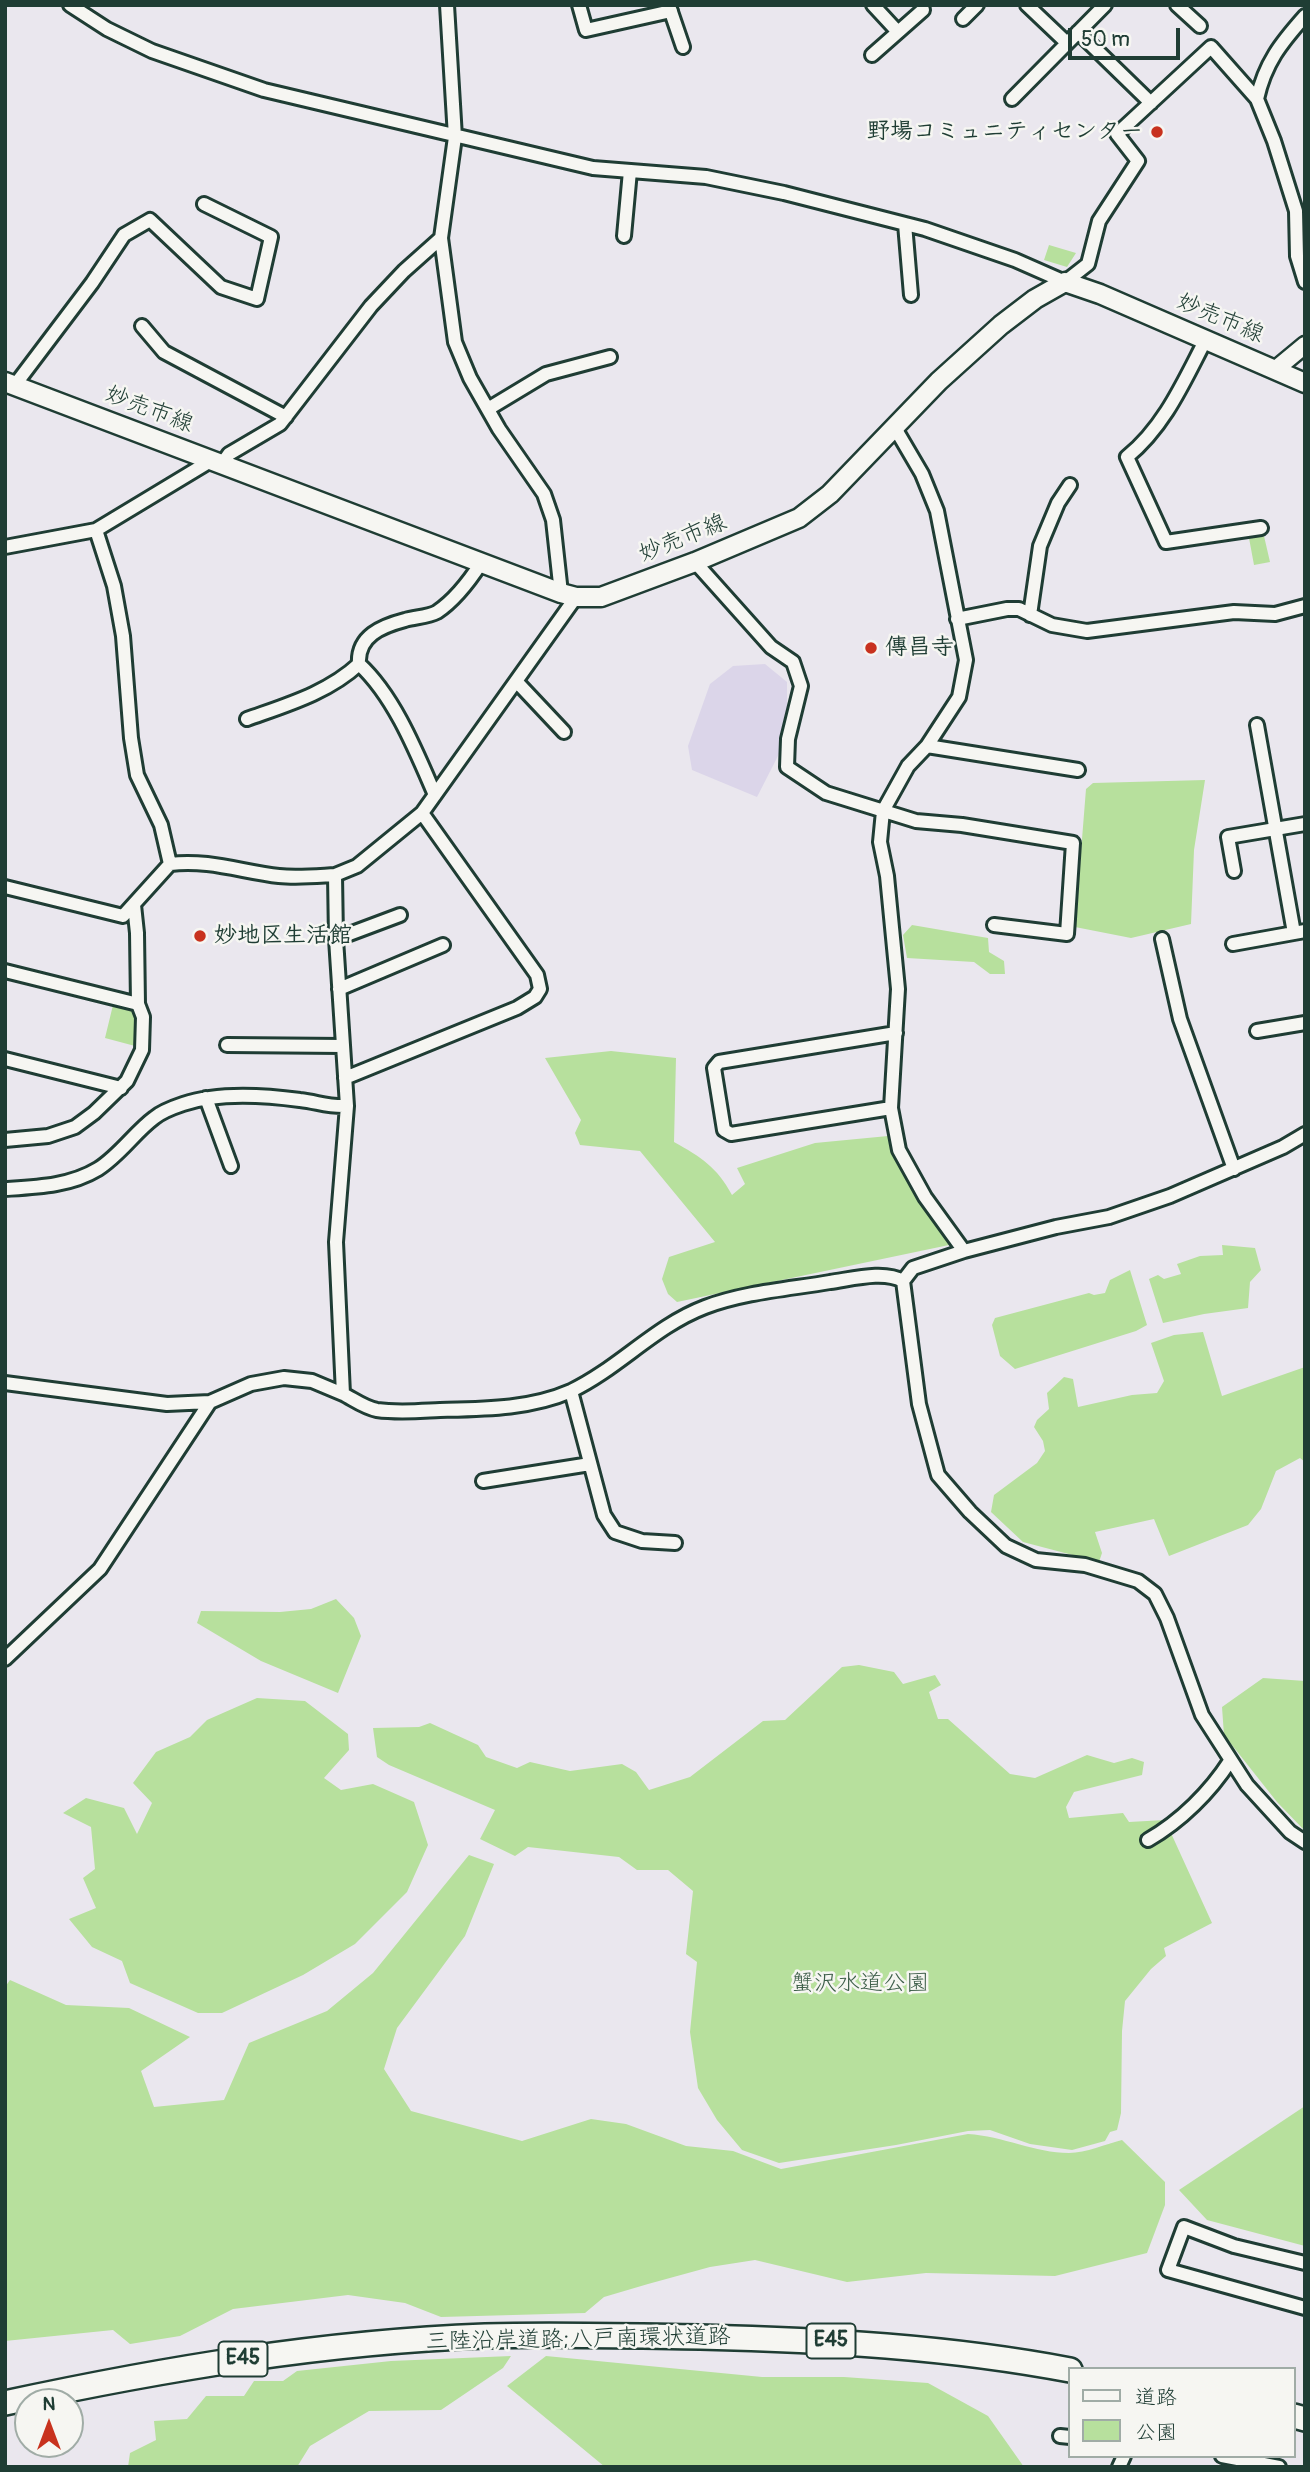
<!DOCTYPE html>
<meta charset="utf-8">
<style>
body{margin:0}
#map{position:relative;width:1310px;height:2472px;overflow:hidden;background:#eae7ee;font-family:Pangolin,"Klee One",sans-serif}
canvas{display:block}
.frame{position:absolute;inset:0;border:7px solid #1f3d34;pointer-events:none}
.legend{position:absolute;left:1068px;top:2367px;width:228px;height:91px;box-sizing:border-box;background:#f6f6f2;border:2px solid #a0aca6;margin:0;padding:9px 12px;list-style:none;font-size:21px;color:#1f3d34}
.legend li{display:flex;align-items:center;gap:14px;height:35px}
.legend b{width:35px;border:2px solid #a0aca6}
.north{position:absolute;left:14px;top:2388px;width:70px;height:70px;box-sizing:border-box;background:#f6f6f2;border:2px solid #a0aca6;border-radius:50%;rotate:0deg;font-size:19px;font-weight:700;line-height:28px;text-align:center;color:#1f3d34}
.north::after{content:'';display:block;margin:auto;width:24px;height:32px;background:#c8321e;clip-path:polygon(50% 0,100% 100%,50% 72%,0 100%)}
.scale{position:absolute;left:1068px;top:28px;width:112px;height:32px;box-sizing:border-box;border:4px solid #1f3d34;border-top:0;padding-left:9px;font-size:21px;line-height:24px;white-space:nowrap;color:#1f3d34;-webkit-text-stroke:5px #f6f6f2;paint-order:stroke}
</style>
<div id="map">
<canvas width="1310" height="2472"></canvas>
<div class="frame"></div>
<ul class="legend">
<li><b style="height:9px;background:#f6f6f2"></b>道路</li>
<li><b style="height:19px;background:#b7e09d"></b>公園</li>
</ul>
<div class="north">N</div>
<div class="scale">50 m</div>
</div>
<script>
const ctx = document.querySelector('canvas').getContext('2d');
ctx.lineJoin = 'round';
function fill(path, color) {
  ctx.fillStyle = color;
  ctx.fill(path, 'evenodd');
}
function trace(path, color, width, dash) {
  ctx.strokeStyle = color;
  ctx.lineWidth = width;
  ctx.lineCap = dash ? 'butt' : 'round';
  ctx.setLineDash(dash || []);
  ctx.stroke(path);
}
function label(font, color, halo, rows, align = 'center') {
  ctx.font = font + ' Pangolin,"Klee One",sans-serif';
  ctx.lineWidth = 5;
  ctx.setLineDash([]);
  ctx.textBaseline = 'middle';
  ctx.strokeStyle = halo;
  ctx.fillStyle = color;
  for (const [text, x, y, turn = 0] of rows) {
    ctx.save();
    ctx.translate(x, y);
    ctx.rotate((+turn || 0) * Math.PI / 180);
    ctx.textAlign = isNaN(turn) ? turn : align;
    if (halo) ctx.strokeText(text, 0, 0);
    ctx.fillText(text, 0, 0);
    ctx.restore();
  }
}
fill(new Path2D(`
 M765,664L787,682V710L780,752L757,797L692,770L688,746L710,684L733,666Z`), '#dbd5e9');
fill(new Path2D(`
 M1049,245L1076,253L1067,267L1044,260Z
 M1264,536L1270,562L1254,565L1249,538Z
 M1205,780L1194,850L1191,924L1131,938L1075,927L1086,789L1093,783Z
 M912,925L988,938L989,952L1004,961L1005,974H990L974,962L907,958L903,935Z
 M113,1005L130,1008L135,1014V1046L105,1038Z
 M611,1051L676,1058L674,1142C701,1157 717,1167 732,1195L745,1184L737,1168L815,1143L888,1136L949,1245L677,1302L668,1294L662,1279L669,1257L715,1242L640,1151L580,1145L575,1133L581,1120L545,1058Z
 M1222,1245L1255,1248L1261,1270L1250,1282L1248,1308L1204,1314L1163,1323L1149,1279L1158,1275L1164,1279L1181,1274L1177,1264L1200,1256L1223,1255Z
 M1130,1270L1147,1325L1136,1331L1015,1369L1000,1356L992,1325L995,1318L1089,1293L1094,1295L1105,1293L1110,1280Z
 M1203,1332L1222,1396L1305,1367V1462L1300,1458L1276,1471L1261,1509L1248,1525L1169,1556L1154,1519L1095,1532L1102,1553L1099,1562L1023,1542L991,1512L994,1495L1037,1463L1045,1451L1043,1441L1034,1427L1037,1420L1049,1409L1047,1393L1064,1377L1073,1379L1078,1407L1132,1395L1157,1393L1164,1381L1151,1343L1174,1335Z
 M336,1599L354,1618L361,1636L338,1693L261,1661L197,1623L201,1611L280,1612L311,1609Z
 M859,1665L894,1672L903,1684L935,1675L941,1685L929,1692L938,1719H948L1010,1774L1035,1778L1087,1755L1114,1763L1132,1758L1144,1762L1142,1775L1074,1792L1066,1807L1069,1818L1123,1813L1129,1822L1165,1820L1212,1923L1164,1948L1166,1956L1151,1969L1125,2001L1122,2031L1121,2113L1117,2130L1110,2132L1105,2141L1072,2150L1030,2144L990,2130L968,2131L896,2145L779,2163L742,2150L717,2120L698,2088L690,2032L697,1962L686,1954L693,1891L668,1870H637L619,1857L528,1847L515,1856L480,1839L495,1810L389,1765L377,1757L373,1728L419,1727L430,1723L478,1745L486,1757L517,1768L530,1762L570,1771L622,1764L636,1772L649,1790L690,1777L763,1721L785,1720L842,1667Z
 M1263,1678L1305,1681V1831L1277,1802L1224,1735L1222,1707Z
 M257,1698L305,1701L348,1734L349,1750L324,1778L341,1790L373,1784L414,1802L428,1845L407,1892L355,1944L303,1975L222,2013H198L130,1983L122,1961L92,1947L69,1919L96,1908L83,1878L95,1869L91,1827L63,1813L86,1798L124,1808L137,1834L152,1803L133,1783L156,1752L190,1737L207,1720Z
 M469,1855L494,1864L465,1936L397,2028L384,2069L411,2111L522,2141L591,2119L626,2124L686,2146L733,2151L781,2169L968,2134C1003,2136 1035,2153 1069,2153C1086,2153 1106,2144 1122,2140L1165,2182V2205L1147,2253L1055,2276L926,2273L847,2282L755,2260L710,2267L648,2284L604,2297L585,2313L441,2317L405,2303L348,2295L233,2309L180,2336L130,2344L113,2330L5,2341V1987L10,1980L66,2005L129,2008L190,2037L141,2071L154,2107L224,2100L249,2043L327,2011L373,1973Z
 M1305,2106V2246L1207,2220L1179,2190Z
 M511,2356L503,2368L441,2410L369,2411L310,2446L297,2467H128L130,2453L156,2440L154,2421L187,2419L206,2396H244L254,2381H283L297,2371L391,2361Z
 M546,2356L762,2377H844L928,2383L988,2416L1024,2467H605L507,2386Z`), '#b7e09d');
const minor = new Path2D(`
 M70,5L107,29L152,51L264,90L593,168L706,177L784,193L925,229L1015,260L1065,282L1088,264L1099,221L1138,161L1117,134L1211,47L1257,99L1274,141L1296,211L1297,256L1305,282
 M447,5L455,137L441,238L455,342L470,378L499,429L544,494L553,520L561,593
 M579,5L586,30L671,11
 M873,5L898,32
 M1027,5L1067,43
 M1177,5L1200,26
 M669,6L683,47
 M963,19L977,5
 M1078,32L1151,103
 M872,55L923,10
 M1012,99L1105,5
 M1257,99C1265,63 1281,43 1305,16
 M905,224L911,295
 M624,236L630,171
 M142,326L164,352L286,417
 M1206,339C1184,381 1165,426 1127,457L1166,542L1261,528
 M15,385L92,283L124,235L150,220L221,287L257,299L271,237L204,204
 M488,409L546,374L610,357
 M895,428L922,474L937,511L966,660L959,697L927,746L908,766L883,811L880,842L887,876L898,989L891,1108L899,1150L925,1197L964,1251
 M222,464L229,454L280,424L371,306L404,271L441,238
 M96,530L114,586L123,636L131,738L137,775L161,825L170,864
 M5,547L96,530L212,460
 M695,562L771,647L793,662L801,686L788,739L787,767L826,793L916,821L962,825L1073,843L1067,934L994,925
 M1030,615L1040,546L1058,503L1070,485
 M957,619L1007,609H1019L1052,625L1087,631L1234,612L1275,614L1305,606
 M516,681L564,732
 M247,719C286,705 328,693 359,664
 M1257,725L1294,933
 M927,746L1078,770
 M435,795C416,751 394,696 359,664C357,636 382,626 405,620C415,617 428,617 437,612C455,600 470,580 481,563
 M1234,871L1228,837L1305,824
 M5,887L123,916L170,864C208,859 243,872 279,876C297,878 317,876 335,875
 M336,939L400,915
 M1162,939L1180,1019L1234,1169
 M1233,944L1305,931
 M5,971L138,1004
 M339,989L443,945
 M1257,1031L1305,1023
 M227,1045L343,1046
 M5,1059L121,1088
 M345,1078L517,1008L535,997L540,989L537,975L422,813
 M206,1098L231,1166
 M891,1108L731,1134L724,1130L714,1068L719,1062L896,1033
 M5,1140L48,1136L75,1127L94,1113L127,1081L142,1050L143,1017L138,1004L137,933L134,905
 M5,1189C37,1187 70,1186 98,1169C120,1155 135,1132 154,1118C161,1112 174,1107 183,1104C218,1092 263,1095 300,1100C318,1102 327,1107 347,1106
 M903,1281L919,1404L938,1475L970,1512L1006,1546L1036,1560L1085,1565L1138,1581L1155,1594L1167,1618L1202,1715L1247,1785L1290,1832L1305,1842
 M903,1281L913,1268L964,1251L1056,1227L1109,1217L1170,1196L1283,1147L1305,1134
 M5,1383L167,1404L210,1402L251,1384L284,1378L312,1381L343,1394L336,1242L347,1106L336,939L335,875L357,866L422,813L576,597
 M571,1391L604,1515L615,1532L642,1541L675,1543
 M343,1394C353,1399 365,1408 377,1410C398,1413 419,1411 440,1410C484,1409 530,1409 571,1391C619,1368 655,1326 705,1307C745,1292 789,1289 830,1282C852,1279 884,1270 903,1281
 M483,1481L590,1464
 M5,1659L100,1569L210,1402
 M1148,1840C1181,1821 1210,1792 1230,1761
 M1305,2263L1234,2246L1184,2227L1168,2270L1305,2308
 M1060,2436L1070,2437
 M1222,2456L1279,2467
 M1119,2467L1124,2456`);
const tertiary = new Path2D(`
 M1276,369L1305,345`);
const secondary = new Path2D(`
 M5,382L561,593L576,597H601L695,562L799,518L830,494L939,381L1001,325L1035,299L1065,282L1100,294L1305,383`);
const motorway = new Path2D(`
 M5,2403C163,2369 324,2342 485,2336C557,2334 629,2336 700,2337C824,2340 949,2347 1070,2370
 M1294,2416L1305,2419`);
trace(minor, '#1f3d34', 18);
trace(tertiary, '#1f3d34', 21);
trace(secondary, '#1f3d34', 23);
trace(motorway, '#1f3d34', 28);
trace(minor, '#f6f6f2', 12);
trace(tertiary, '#f6f6f2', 16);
trace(secondary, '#f6f6f2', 18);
trace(motorway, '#f6f6f2', 23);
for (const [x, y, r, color] of [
 [1157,132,7,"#c8321e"],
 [871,648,7,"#c8321e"],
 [200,936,7,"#c8321e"]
]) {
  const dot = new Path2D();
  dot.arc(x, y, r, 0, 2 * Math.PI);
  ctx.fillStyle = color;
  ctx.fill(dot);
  trace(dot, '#f6f6f2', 2.5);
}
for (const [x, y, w] of [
 [831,2341,49],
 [243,2359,49]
]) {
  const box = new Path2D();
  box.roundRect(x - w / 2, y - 17.5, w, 35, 5);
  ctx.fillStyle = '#f6f6f2';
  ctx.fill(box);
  trace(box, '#1f3d34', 2);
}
label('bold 21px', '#1f3d34', null, [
 ["E45",831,2341],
 ["E45",243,2359]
]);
label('bold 23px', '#1f3d34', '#f6f6f2', [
 ["野場コミュニティセンター",1143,132,"right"],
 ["傳昌寺",885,648],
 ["妙地区生活館",214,936]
], 'left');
label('23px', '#1f3d34', '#f6f6f2', [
 ["妙売市線",1220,319,23],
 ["妙売市線",149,410,21],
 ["妙売市線",683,539,-22],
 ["三陸沿岸道路;八戸南環状道路",578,2340,-1]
]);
label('23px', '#3d5e49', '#f6f6f2', [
 ["蟹沢水道公園",860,1984]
]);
</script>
